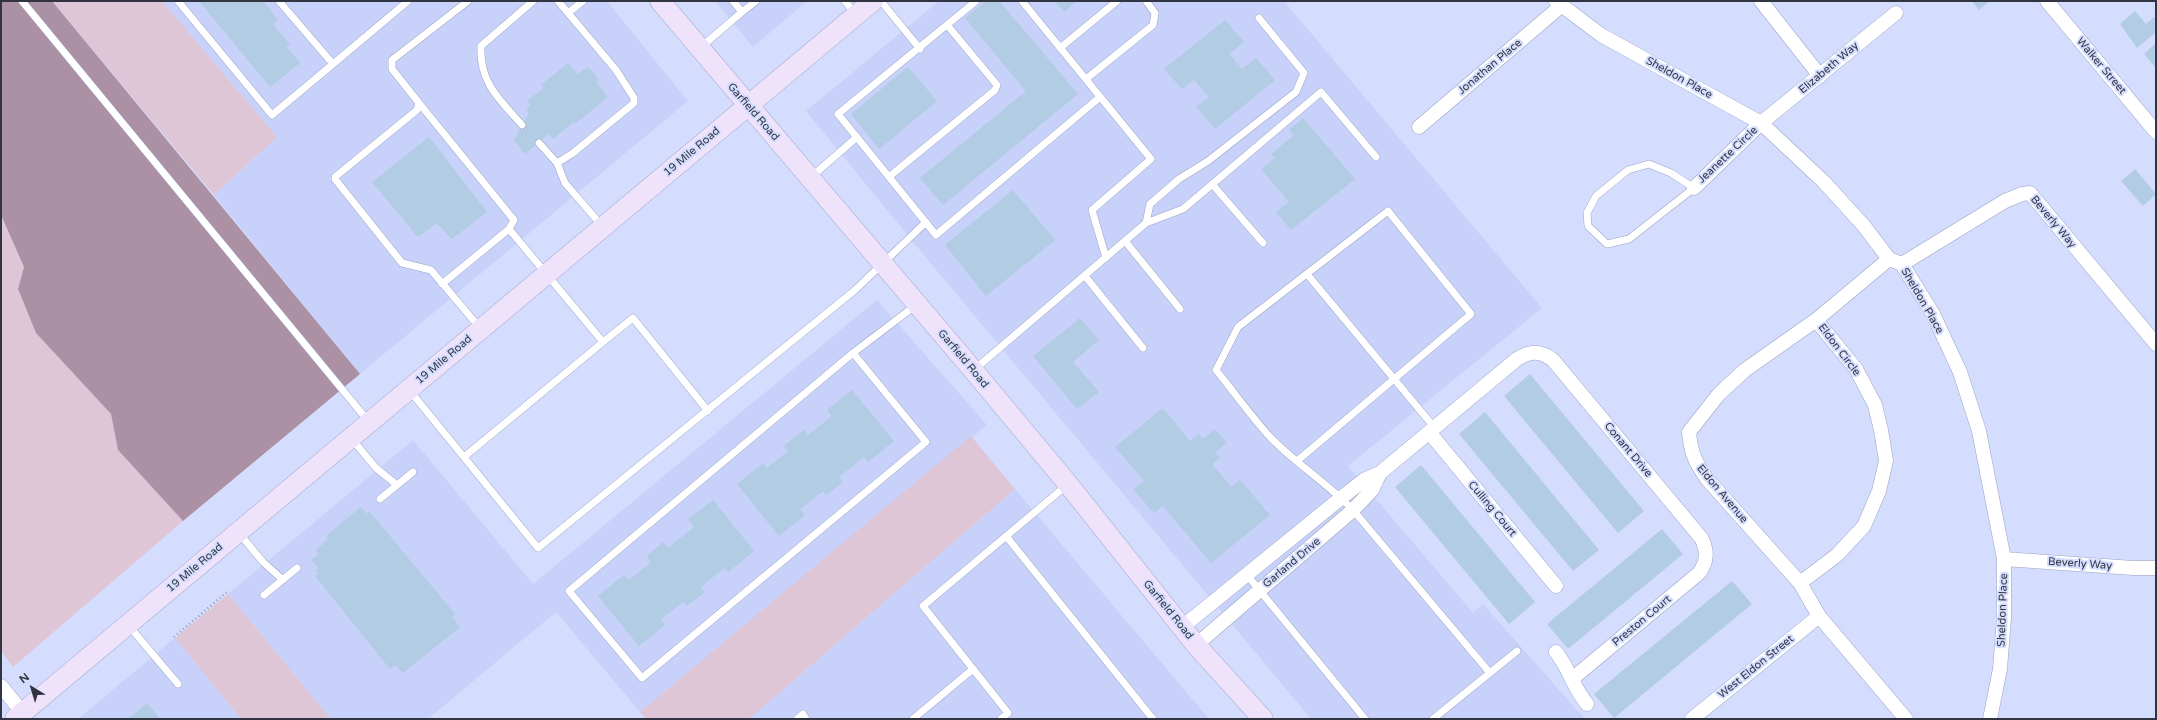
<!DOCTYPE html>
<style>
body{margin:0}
#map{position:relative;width:2157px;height:720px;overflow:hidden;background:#d5ddff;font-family:"Varela Round",sans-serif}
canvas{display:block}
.frame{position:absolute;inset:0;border:2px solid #313441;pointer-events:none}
.north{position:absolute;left:12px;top:668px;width:40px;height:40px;-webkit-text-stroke:3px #d5ddff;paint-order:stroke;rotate:322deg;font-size:11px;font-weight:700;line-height:16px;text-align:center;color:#313441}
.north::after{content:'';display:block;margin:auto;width:14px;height:18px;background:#313441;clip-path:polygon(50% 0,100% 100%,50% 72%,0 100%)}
</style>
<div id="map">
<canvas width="2157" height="720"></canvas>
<div class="frame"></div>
<div class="north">N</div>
</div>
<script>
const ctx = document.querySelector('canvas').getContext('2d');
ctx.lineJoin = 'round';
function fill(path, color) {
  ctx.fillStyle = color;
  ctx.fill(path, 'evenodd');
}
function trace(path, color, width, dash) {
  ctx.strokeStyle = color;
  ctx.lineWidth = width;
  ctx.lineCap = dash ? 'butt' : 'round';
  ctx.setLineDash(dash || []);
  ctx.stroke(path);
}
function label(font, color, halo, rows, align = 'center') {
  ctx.font = font + ' "Varela Round",sans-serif';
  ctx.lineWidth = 4;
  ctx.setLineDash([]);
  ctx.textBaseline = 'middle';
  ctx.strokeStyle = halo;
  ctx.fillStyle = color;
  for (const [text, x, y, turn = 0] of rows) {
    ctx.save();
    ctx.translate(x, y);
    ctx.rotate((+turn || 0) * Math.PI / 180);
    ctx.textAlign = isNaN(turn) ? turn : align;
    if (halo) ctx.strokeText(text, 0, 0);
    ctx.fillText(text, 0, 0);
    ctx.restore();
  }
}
fill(new Path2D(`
 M162,1H607L688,101L360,374L214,195L277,137Z
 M715,1H807L753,47Z
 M939,1H1284L1542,308L1348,466L1473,613L1483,604L1585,719H1311L923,254L806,111Z
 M877,300L987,425L640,712L556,612L428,719H331L228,594L413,440L533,584Z
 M1015,489L1209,719H749Z
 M175,638L241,719H78Z`), '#c7d1f9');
fill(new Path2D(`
 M52,1H162L277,137L214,195Z
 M1,215L24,267L18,289L36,333L111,414L118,450L183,521L13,667L1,651Z
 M971,436L1015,489L749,719H646L640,712Z
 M228,594L331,719H241L175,638Z`), '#dfc6d7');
fill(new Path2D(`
 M1,1H52L360,374L183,521L118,450L111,414L36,333L18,289L24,267L1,215Z`), '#ac90a4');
fill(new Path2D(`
 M199,1H263L278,20L273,24L290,45L287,47L300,63L270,87Z
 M986,1H999L1078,94L943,205L920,178L1026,91L965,18Z
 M1055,1H1077L1064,12Z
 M1972,1H1990L1979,10Z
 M2135,11L2146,24L2154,17L2156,20V32L2137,48L2120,24Z
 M1225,20L1244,42L1229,54L1242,69L1256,58L1275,80L1215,129L1196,107L1209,97L1194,80L1182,89L1164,69Z
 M2156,43V68L2144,54Z
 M568,63L578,74L588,67L599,79L596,82L608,97L575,124L574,122L553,139L549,134L525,154L514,140L529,113L526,109L531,105L527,101L544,88L541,85Z
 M908,67L937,101L879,149L851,114Z
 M1303,118L1355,179L1291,230L1276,212L1289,202L1261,169L1275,158L1271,154L1294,135L1289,130Z
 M429,137L487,212L452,239L437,223L418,237L372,182Z
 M2135,169L2156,194L2143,206L2121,181Z
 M1013,190L1055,240L986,296L945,245Z
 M1080,318L1099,340L1073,362L1099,392L1077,409L1033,356Z
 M1530,374L1644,511L1618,533L1504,396Z
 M852,390L894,441L868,462L864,457L839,477L843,482L826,495L823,491L800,509L805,515L779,536L737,484L763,463L767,468L788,451L784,446L804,430L808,435L832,416L827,410Z
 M1163,408L1190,441L1199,434L1203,439L1215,429L1227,443L1215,452L1220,458L1212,464L1231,487L1240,480L1270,515L1211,563L1163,506L1154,513L1133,489L1144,481L1115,447Z
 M1485,412L1599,550L1573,571L1459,434Z
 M1421,465L1535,602L1509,624L1395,487Z
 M713,500L754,551L728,572L724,568L701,587L705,592L687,606L683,602L661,619L665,625L639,646L598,596L624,575L629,580L651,562L647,556L663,542L668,548L694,527L688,519Z
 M361,507L367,514L369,511L455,614L452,617L460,627L403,673L396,665L390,669L315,576L319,573L315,570L318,568L311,560L319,554L316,550L328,539L326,536Z
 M1662,529L1683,554L1568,649L1547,624Z
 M1732,581L1752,604L1614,718L1594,694Z
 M147,703L160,719H128Z`), '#b1cce3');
const lane = new Path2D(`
 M22,1L369,422
 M178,1L272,115L333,64
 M279,1L333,64L408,1
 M468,1L392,60V69L419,103L417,110L335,177V179L402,263L431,270L480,328
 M558,1L616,70L634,98V103L573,153L557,163L565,183L603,227
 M733,1L742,12L756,1
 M845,1L856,15
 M881,1L920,49
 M976,1L838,114L936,235L1100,97
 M1022,1L1151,159L1092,210L1106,258
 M568,13L583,1
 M701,47L742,12
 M1060,48L1117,1
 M1086,79L1153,25L1155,13L1146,1
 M419,103L514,220L509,229L603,342L464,457
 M522,125C499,99 479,82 481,46L533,1
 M539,143L557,163
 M1649,164L1671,173L1694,188L1629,239L1607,244L1588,226L1587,213L1596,196L1628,170Z
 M890,176L995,90L997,85L948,26
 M810,178L857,137
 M1212,184L1263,243
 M1146,223L1150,204L1179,179L1208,161L1296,92L1304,73L1259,18
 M1125,241L1180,309
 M1307,274L1434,427
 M1085,276L1143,348
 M442,284L509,229
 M603,342L633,318L708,411
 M853,353L926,442L642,678L569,591L853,353L916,305
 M975,369L1146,223L1183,209L1321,92L1376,157
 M410,391L538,548L855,290L926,222
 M351,438L376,468L397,485
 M1297,461L1471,314L1388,211L1238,327L1216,370C1234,392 1251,416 1270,437C1295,463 1327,483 1353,510L1490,673
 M380,499L413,472
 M239,533L263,562L283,580
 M1006,536L1153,719
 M1247,575L1365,719
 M264,595L297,568
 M129,626L178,684
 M797,719L803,714L806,719
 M913,719L973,669
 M1001,719L1008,713L923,606L1067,485
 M1433,719L1517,651`);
const street = new Path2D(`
 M1556,1L1601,35L1761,123L1824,182L1864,226L1889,259L1902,264L1933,314L1960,372L1979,431L2004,559V618L2000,669L1990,719
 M1761,1L1820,76
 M2047,1L2156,132
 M1419,127L1561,6
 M1694,188L1761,123L1896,13
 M1889,259L1816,320L1745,370L1719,394L1689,432C1691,453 1695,462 1707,479L1800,583L1819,616L1906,719
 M1902,264L2005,201L2022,194L2030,193L2156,344
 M1429,432L1556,586
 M2004,559L2133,568H2156
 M1800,583L1837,555L1864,526L1879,491L1886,461L1881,430L1875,405L1856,369L1816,320
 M1181,628L1341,498L1364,480L1380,473L1517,359C1530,351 1540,350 1553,360L1702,539C1707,551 1708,561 1699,573L1572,679
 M1196,645L1353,510L1372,490L1380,473
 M1556,652C1570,670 1573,687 1587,704
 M1,686L22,712
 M1692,719L1819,616`);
const secondary = new Path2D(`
 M660,1L973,370L1068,484L1196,645L1263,719
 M15,719L873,1`);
trace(lane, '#9ba3c2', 8);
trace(street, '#9ba3c2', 15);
trace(secondary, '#9ba3c2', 21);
trace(new Path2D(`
 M174,637L227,592`), '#959bb5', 2.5, [1, 3]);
trace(lane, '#fff', 7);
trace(street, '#fff', 14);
trace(secondary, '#efe3fc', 20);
label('11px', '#313441', '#d5ddff', [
 ["Walker Street",2101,66,50],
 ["Jonathan Place",1490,67,-40],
 ["Elizabeth Way",1829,68,-40],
 ["Sheldon Place",1679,78,29],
 ["Garfield Road",753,112,49],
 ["19 Mile Road",692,152,-40],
 ["Jeanette Circle",1728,155,-43],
 ["Beverly Way",2053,222,50],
 ["Sheldon Place",1922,301,60],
 ["Eldon Circle",1839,350,53],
 ["Garfield Road",963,359,50],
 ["19 Mile Road",444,360,-40],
 ["Conant Drive",1628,450,50],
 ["Eldon Avenue",1722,494,50],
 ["Culling Court",1492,509,50],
 ["Garland Drive",1292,563,-40],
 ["Beverly Way",2080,564,4],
 ["19 Mile Road",195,568,-40],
 ["Garfield Road",1168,610,51],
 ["Sheldon Place",2003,610,-88],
 ["Preston Court",1642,621,-40],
 ["West Eldon Street",1756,667,-39]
]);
</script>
